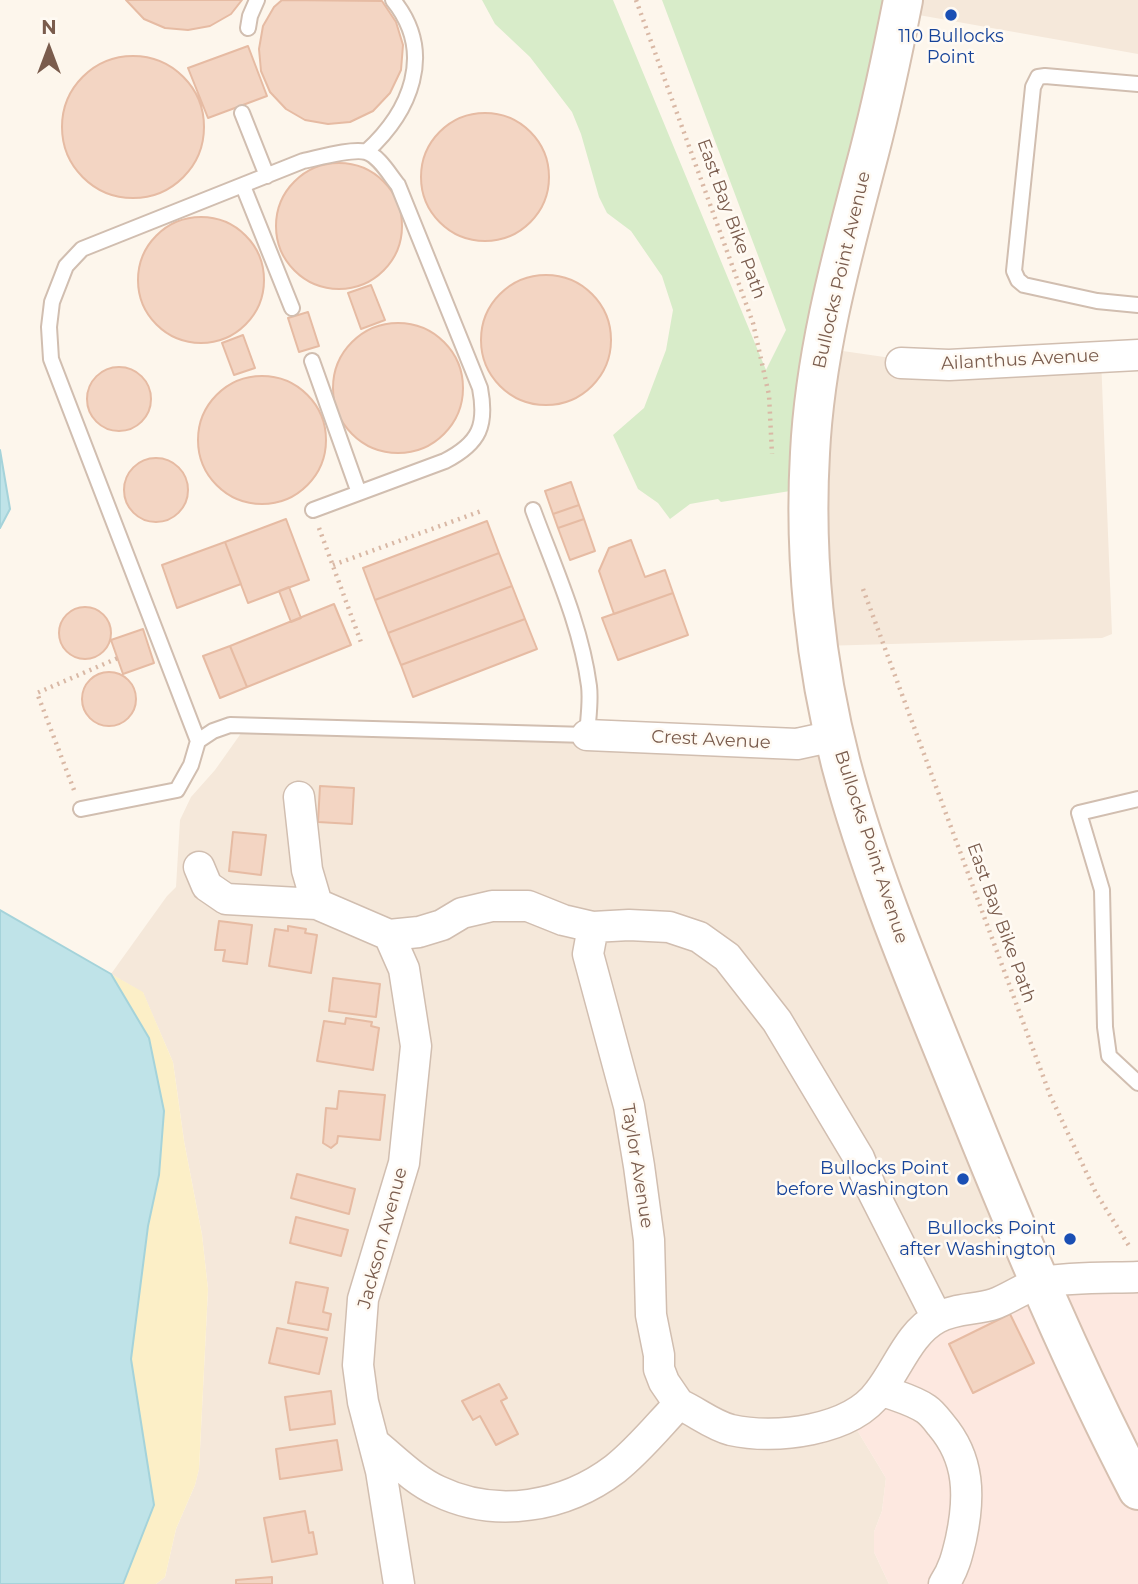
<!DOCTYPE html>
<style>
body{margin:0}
#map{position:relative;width:1138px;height:1584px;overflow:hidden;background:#fdf6ec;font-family:Montserrat,sans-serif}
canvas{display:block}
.north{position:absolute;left:14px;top:14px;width:70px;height:70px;-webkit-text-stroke:5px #fffaf3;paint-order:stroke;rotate:0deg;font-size:19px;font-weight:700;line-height:28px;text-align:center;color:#7a5c4d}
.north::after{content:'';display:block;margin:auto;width:24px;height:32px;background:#7a5c4d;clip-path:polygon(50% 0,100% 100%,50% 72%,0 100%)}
</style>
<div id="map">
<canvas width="1138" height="1584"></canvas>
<div class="north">N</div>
</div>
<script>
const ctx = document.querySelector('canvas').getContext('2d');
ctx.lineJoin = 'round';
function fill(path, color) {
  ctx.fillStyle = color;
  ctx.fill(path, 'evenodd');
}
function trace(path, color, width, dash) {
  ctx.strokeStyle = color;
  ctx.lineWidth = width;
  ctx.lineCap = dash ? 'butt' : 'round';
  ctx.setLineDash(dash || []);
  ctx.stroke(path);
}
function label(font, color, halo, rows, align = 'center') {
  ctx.font = font + ' Montserrat,sans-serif';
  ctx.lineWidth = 5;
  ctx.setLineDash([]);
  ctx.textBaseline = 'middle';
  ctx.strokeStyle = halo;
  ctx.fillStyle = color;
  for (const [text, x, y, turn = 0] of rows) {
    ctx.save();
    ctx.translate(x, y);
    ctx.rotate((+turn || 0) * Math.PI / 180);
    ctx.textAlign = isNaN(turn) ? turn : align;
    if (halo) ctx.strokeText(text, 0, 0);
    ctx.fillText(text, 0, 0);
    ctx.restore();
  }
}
fill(new Path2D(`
 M902,0H1138V54L913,14Z
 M822,348L912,361L1101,358L1112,634L1102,638L821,646Z
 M249,722L843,755L1038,1275L848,1415L886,1478L882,1511L874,1532V1552L889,1584H156L165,1577L176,1529L195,1485L199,1469L208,1289L202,1235L184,1141L173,1062L143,993L111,974L167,896L176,887L180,820L191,797L215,770Z`), '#f5e8da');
fill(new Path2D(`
 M1138,1271V1584H889L874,1552V1532L882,1511L886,1478L848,1415L929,1319Z`), '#fde8e0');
fill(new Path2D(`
 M482,0H613L766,370L786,330L662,0H903L809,488L721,502L718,499L690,504L670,519L658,503L638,489L613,435L644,408L666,350L673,310L662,276L631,231L607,213L599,197L581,134L572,112L530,57L495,24Z`), '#d8ecc9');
fill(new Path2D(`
 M111,974L143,992L173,1062L184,1141L202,1235L208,1289L199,1469L195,1485L176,1529L165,1577L156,1584H123L154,1505L131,1359L148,1226L159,1175L164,1111L149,1038Z`), '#fcefc7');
const water = new Path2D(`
 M0,450L10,509L0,528Z
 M0,910L111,974L149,1038L164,1111L159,1175L148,1226L131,1359L154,1505L123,1584H0Z`);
fill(water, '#bfe3e8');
trace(water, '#a5d3da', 2);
const building = new Path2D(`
 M126,0H242L231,14L210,26L188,30L165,28L144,19Z
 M282,0L382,1L396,22L403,45L401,70L390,93L373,111L350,122L328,124L305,120L286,109L270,92L261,71L259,49L263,26L274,7Z
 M248,46L267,96L208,118L188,68Z
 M62 127a71 71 0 1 1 142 0a71 71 0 1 1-142 0Z
 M421 177a64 64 0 1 1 128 0a64 64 0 1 1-128 0Z
 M276 226a63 63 0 1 1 126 0a63 63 0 1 1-126 0Z
 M138 280a63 63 0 1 1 126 0a63 63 0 1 1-126 0Z
 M481 340a65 65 0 1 1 130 0a65 65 0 1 1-130 0Z
 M371,285L385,320L361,329L348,293Z
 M308,312L319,346L299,352L288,318Z
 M333 388a65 65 0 1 1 130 0a65 65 0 1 1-130 0Z
 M243,335L255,368L234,375L222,343Z
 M87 399a32 32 0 1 1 64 0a32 32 0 1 1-64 0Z
 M198 440a64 64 0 1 1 128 0a64 64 0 1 1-128 0Z
 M124 490a32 32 0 1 1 64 0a32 32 0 1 1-64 0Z
 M571,482L579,505L553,514L545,491Z
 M579,505L584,519L558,528L553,514Z
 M286,519L309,580L248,603L225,542Z
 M584,519L595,551L570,560L558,528Z
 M487,521L499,553L375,600L363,568Z
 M631,540L645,577L665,570L673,593L614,614L599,571L609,548Z
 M225,542L241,584L177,608L162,565Z
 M499,553L512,586L388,633L375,600Z
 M512,586L525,619L401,665L388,633Z
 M289,587L301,618L291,622L279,591Z
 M673,593L688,635L618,660L602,618Z
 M334,604L351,645L247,687L230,646Z
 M59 633a26 26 0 1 1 52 0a26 26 0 1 1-52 0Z
 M525,619L537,649L413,697L401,665Z
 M143,629L154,663L123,674L111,640Z
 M230,646L247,687L220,698L203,656Z
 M82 699a27 27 0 1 1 54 0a27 27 0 1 1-54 0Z
 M320,786L354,788L352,824L318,822Z
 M233,832L266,835L261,875L229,871Z
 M219,921L252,925L247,964L223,961L225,950H215Z
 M288,926L306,929L305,933L317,935L311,973L269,966L275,929L288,931Z
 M333,978L380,984L376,1017L329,1011Z
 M346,1018L372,1022L371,1026L379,1028L373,1070L317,1061L324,1021L345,1024Z
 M339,1091L385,1095L380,1140L338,1136L337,1143L331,1148L323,1143L326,1108L337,1109Z
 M297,1174L355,1189L349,1214L291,1198Z
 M296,1217L348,1230L341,1256L290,1243Z
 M296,1282L328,1288L323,1312L331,1314L328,1330L288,1323Z
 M1010,1314L1034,1363L973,1393L949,1344Z
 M277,1328L327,1338L319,1374L269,1363Z
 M499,1384L507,1398L501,1401L518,1434L496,1445L480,1416L473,1420L462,1401Z
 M331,1391L335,1424L290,1430L285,1397Z
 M337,1440L342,1470L280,1479L276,1449Z
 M305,1511L309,1533L313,1532L317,1554L272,1562L264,1518Z
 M272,1577V1584H236V1580Z`);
fill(building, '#f3d5c3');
trace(building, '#e6bba3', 2);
const service = new Path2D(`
 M248,28L250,16L257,0
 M1138,84L1045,76L1038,77L1033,87L1014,271L1018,280L1024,285L1097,301L1138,305
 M242,113L267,176
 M366,152C410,112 436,53 393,0
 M243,186L292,308
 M312,361L359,493
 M198,741L213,731L230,725L587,735C588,719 591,702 589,686C581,625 554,567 533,510
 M1138,799L1079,813L1102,890L1105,1027L1109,1056L1138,1083
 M81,809L177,790L191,765L198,741L51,359L49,327L52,302L66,266L82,249L303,161C318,158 352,148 366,152C379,156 389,174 398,185L480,388C487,425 480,443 445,461L313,510`);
const minor = new Path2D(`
 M901,363L949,365L1138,355
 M587,735L797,744L834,736
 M299,797L307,870L317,904
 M199,867L207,886L226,899L317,904L389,935L419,932L442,925L462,913L492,906H528L563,920L593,927L629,925L669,927L699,937L727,957L777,1021L859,1158L871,1188L937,1318
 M593,927L588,954L629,1106L639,1166L649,1240L651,1315L659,1355V1369L664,1382L679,1404
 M389,935L404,969L416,1046L404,1163L363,1299L358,1365L363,1402L381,1471L399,1584
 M881,1390C896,1396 913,1400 926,1409C932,1413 937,1420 941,1425C970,1459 970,1497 961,1539C957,1556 954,1569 944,1584
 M374,1443C394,1459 414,1480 438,1491C496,1519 565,1507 615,1469C639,1450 658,1426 679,1404C697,1412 712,1425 731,1430C775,1440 851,1431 879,1392C898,1368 909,1333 937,1318C955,1308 976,1310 994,1304C1009,1299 1028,1285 1042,1282C1071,1277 1109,1278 1138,1277`);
const secondary = new Path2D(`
 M903,0C893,51 882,103 869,153C843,252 815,351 810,453C804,556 815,664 841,764C872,881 923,998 968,1110C1020,1239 1074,1367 1138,1490`);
trace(service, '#d1beb0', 18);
trace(minor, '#d1beb0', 33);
trace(secondary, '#d6c0b0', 42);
trace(new Path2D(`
 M636,0L753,323L769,395L772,454
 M319,528L362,645
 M333,565L484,510
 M863,589L1050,1095L1096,1193L1131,1249
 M74,790L37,693L118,658`), '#d9b8a5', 4.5, [2, 5]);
trace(service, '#fff', 14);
trace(minor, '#fff', 30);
trace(secondary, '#fff', 38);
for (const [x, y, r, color] of [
 [951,15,7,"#1a4fb4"],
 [963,1179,7,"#1a4fb4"],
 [1070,1239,7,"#1a4fb4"]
]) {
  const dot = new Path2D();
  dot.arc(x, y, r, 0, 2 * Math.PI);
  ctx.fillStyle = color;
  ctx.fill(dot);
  trace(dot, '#fffaf3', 2.5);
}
label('18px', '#164399', '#fffaf3', [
 ["110 Bullocks",951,37,"center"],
 ["Point",951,58,"center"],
 ["Bullocks Point",949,1169],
 ["before Washington",949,1190],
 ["Bullocks Point",1056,1229],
 ["after Washington",1056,1250]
], 'right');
label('18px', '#7a5c4d', '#fffaf3', [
 ["East Bay Bike Path",731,219,70],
 ["Bullocks Point Avenue",842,270,-77],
 ["Ailanthus Avenue",1020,360,-3],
 ["Crest Avenue",711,740,3],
 ["Bullocks Point Avenue",871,847,72],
 ["East Bay Bike Path",1001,923,70],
 ["Taylor Avenue",637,1166,81],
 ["Jackson Avenue",383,1238,-75]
]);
</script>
